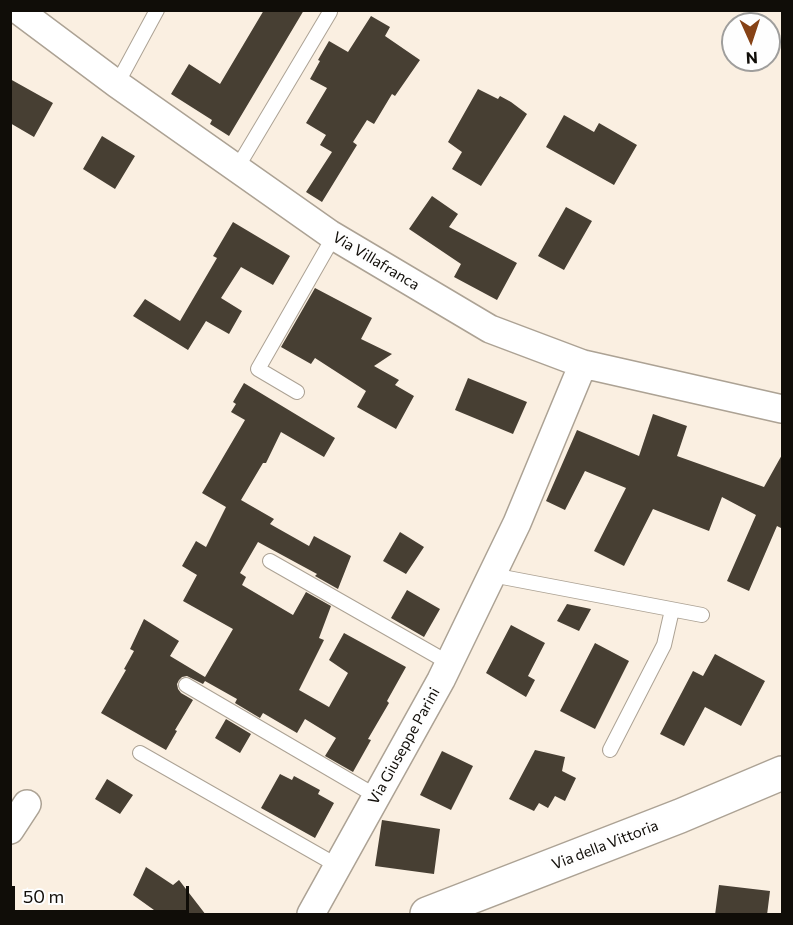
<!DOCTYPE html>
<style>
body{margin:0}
#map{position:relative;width:793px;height:925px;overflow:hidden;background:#faefe1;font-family:Commissioner,sans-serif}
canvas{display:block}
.frame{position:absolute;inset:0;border:12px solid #100d08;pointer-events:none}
.north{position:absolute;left:721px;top:12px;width:60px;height:60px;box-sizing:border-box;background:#fefefe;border:2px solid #9f9e9c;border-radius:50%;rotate:177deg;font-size:16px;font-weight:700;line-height:24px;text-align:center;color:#100d08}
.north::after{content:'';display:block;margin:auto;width:21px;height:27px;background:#864216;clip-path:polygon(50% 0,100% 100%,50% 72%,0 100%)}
.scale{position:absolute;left:12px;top:886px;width:177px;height:27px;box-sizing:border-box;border:3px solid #100d08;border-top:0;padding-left:8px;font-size:18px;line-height:21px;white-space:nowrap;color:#100d08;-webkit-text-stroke:4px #fefefe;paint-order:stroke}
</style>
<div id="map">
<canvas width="793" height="925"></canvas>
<div class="frame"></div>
<div class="north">N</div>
<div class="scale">50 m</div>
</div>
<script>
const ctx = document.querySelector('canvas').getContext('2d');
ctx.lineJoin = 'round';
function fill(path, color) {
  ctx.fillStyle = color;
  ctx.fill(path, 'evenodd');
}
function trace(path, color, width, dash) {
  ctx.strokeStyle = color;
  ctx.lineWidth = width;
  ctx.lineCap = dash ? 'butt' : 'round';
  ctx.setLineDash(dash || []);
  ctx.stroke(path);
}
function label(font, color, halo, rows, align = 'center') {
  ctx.font = font + ' Commissioner,sans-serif';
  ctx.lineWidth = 6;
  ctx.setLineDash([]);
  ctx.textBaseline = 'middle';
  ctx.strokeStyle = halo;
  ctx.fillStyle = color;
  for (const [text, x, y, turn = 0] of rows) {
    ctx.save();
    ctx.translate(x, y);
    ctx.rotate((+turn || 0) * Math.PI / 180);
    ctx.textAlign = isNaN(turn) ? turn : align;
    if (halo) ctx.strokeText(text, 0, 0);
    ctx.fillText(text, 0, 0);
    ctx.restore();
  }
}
fill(new Path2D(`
 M264,10H304L229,136L210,124L212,120L171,94L189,64L220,84Z
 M371,16L390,27L385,36L420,60L395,96L392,94L374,124L367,120L353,142L357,145L322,202L306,192L332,152L320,145L326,135L306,123L327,88L310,79L320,61L318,60L329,41L348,52Z
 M10,79L53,103L34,137L10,123Z
 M478,89L498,99L500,96L511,102L527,114L481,186L452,169L462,152L448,142Z
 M564,115L594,132L599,123L637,145L614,185L546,147Z
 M102,136L135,156L115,189L83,169Z
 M432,196L458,214L449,227L517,263L497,300L454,277L461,264L409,229Z
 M566,207L592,221L564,270L538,256Z
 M233,222L290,256L273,285L241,267L221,298L242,311L229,334L206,321L188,350L133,316L145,299L180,321L217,258L213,256Z
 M315,288L372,318L361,339L392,354L374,366L399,380L395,385L414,396L396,429L357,407L366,391L315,358L311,364L281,347Z
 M468,378L527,402L513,434L455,410Z
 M244,383L335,438L324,457L281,432L266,463H263L241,500L274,519L270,524L309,546L314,536L351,556L338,589L315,576L317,574L258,542L240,573L246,577L242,585L293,615L306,592L331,606L319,638L324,640L299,690L329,707L348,673L329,660L344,633L406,667L387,701L389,703L368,739L371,740L353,772L325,756L336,738L305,719L297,733L263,713L260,718L235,703L237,699L205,681L203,684L187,676L182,677L179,680L177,684L178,689L181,693L193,700L175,730L177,731L166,750L101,713L126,670L124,669L134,651L130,649L144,619L179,641L170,656L205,677L233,629L183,601L197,575L182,566L196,541L206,547L226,507L202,493L245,420L231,412L236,404L233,402Z
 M653,414L687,426L677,456L764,487L783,453V529L777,526L749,591L727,581L756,515L722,497L709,531L653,509L624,566L594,551L626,488L585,471L565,510L546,501L577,430L639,456Z
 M400,532L424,547L406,574L383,561Z
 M407,590L440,609L424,637L391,618Z
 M567,604L591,609L579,631L557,621Z
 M511,625L545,643L528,676L535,680L526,697L486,673Z
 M595,643L629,661L595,729L560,711Z
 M715,654L765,681L741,726L705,707L684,746L660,734L693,671L703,676Z
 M226,719L251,734L240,753L215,738Z
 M535,750L565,757L562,771L576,778L565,801L555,796L548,808L539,803L534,811L509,799Z
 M442,751L473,766L451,810L420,795Z
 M280,774L292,780L294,776L320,790L318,794L334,803L315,838L261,808Z
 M107,779L133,795L120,814L95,799Z
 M382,820L440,829L434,874L375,866Z
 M146,867L173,885L179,880L206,915H161L133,895Z
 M719,885L770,891L767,915H715Z`), '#473f33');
const lane = new Path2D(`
 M117,84L157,10
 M237,168L330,12
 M297,392L258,369L334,236
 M270,561L449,663
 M492,575L702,615
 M186,685L376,796
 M610,750L664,645L672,610
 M140,753L338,866`);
const street = new Path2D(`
 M18,10L117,84L330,234L490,329L583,364L782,409
 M10,830L27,804
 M311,914L441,680L517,523L583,364`);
const secondary = new Path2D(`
 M427,914L680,816L782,773`);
trace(lane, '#aca294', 16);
trace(street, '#aca294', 30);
trace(secondary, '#aca294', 36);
trace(lane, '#fff', 14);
trace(street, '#fff', 27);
trace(secondary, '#fff', 33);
label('15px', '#100d08', '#fefefe', [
 ["Via Villafranca",376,261,31],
 ["Via Giuseppe Parini",404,746,-61],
 ["Via della Vittoria",605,845,-21]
]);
</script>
